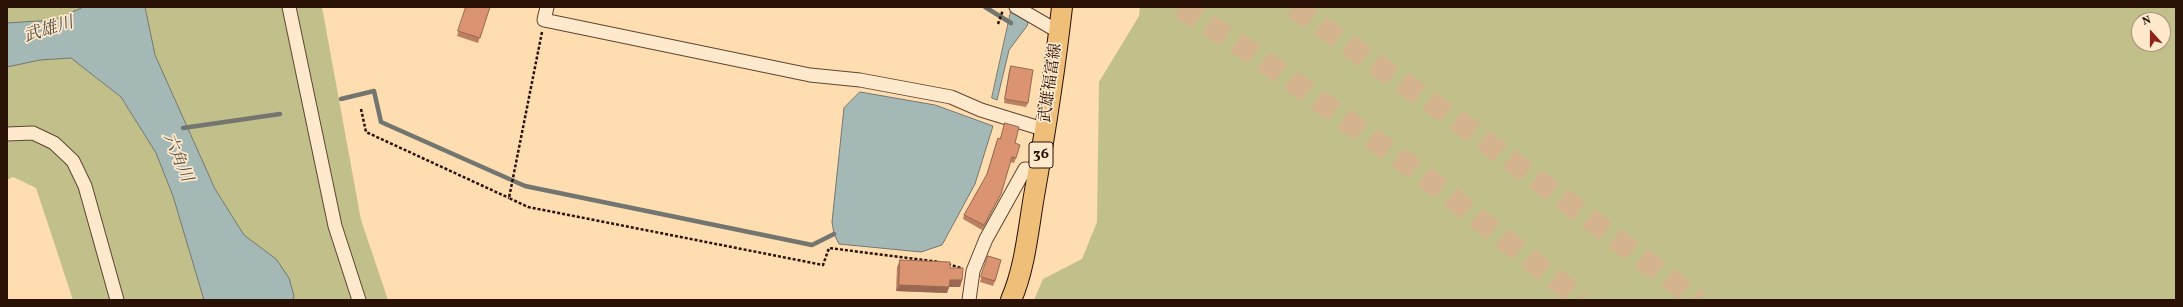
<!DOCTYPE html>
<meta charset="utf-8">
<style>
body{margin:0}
#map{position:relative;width:2183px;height:307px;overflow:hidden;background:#feddb0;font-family:Vollkorn,serif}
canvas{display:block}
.frame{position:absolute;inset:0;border:8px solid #2a1207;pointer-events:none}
.north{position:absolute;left:2131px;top:12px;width:40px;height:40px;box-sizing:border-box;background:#fee9cc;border:1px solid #a9937d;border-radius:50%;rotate:339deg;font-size:11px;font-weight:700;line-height:16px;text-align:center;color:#2a1207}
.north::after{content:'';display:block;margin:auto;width:14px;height:18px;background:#8f2418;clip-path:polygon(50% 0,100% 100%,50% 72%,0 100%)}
</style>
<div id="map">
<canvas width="2183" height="307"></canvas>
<div class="frame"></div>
<div class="north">N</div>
</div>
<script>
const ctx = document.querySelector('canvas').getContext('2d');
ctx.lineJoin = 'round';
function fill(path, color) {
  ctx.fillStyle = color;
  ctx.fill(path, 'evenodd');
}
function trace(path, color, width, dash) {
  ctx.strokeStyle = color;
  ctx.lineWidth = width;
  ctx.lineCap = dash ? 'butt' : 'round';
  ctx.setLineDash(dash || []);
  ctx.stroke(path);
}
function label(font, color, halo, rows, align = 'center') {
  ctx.font = font + ' Vollkorn,"Noto Serif JP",serif';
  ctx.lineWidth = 3.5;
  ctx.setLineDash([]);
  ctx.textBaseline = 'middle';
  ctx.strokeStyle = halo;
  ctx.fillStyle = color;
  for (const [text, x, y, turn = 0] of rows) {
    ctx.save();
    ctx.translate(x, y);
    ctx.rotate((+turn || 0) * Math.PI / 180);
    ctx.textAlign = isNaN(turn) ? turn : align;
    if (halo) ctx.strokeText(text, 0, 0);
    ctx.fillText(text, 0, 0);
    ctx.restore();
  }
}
fill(new Path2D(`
 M7,7H84L54,20L7,23Z
 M145,7H322L361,220L388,300H293L294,296L276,259L244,235L215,189L155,55Z
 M1140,7H2176V300H1034L1043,279L1082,259L1097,222L1099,82L1139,16ZM2139,20H2163V44H2139Z
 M71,58L121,97L156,153L173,196L204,300H73L36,188L13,177L7,180V67L40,60Z`), '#c2c08a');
const water = new Path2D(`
 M84,7H145L155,55L215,189L244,235L276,259L289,278L294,296L293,300H204L173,196L156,153L121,97L71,58L40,60L7,67V23L54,20Z
 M1012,7H1032L1027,26L1009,50L997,100L992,98Z
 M860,92L935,105L993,126L975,184L942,245L921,252L839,244L834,234L832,222L844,108Z`);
fill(water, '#a4b9b6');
trace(water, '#737670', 1);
trace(new Path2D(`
 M985,7L1011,23
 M341,99L374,91L381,122L525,186L812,245L834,234
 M183,128L280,114`), '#737670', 4.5);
trace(new Path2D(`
 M1180,7L1254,54L1420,173L1582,300
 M1293,7L1458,121L1698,300`), '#d4b48e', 22, [22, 11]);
const street = new Path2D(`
 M289,7L335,226L359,300
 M547,7L544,20L810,75L860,80L951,97L981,110L1046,130
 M1016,7L1059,32
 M7,134L33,133L54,143L73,161L85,186L117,300
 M969,300L973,271L986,239L1025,169L1039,170`);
const primary = new Path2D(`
 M1011,300C1025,268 1028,231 1034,196C1045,133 1055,70 1062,7`);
trace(street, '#5f4531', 15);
trace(primary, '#2a1207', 22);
trace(new Path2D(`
 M998,24L1003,10
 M542,32L509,198L528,207L823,265L829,248L940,262
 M361,109L366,132L509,198
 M948,264L961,268`), '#2a1207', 2.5, [3, 2]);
trace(street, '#fee9cc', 13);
trace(primary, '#efbe78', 20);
fill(new Path2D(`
 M466,7H490L478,43L457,36Z
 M1011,66L1028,103L1026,107L1004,103L1009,71Z
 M1005,123L1015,143L1016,158L1014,163L1010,162L999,198L982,230L963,219L964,215L987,175L996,143L998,138L1000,139Z
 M988,256L995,281L993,286L980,282Z
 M900,260L950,268L962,280L960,287H949L947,293L896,291L897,267Z`), '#bb7f62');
fill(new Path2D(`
 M1001,194L999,198L982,230L984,225Z
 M950,280H962L960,287H949L947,293L896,291L899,285Z`), '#996850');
const building = new Path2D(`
 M466,7H490L480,38L458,31Z
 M1011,66L1033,70L1028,103L1005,99Z
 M1005,123L1019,127L1015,143L1020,145L1016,158L1012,157L1001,194L984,225L964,215L987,174L998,138L1000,139Z
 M988,256L1001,260L995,281L981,277Z
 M900,260L950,262V268H963L962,280H950L949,287L899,285Z`);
fill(building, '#da9472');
trace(building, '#996850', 1);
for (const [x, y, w] of [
 [1041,155,24]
]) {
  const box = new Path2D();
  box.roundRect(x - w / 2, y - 13, w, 26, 3);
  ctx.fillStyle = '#fee9cc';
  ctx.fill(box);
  trace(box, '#2a1207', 1);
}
label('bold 15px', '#2a1207', null, [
 ["36",1041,155]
]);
label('16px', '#2a1207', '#fee9cc', [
 ["武雄福富線",1052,83,-82]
]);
label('italic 17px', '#554c44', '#fee9cc', [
 ["武雄川",49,31,-17],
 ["六角川",176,158,67]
]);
</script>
